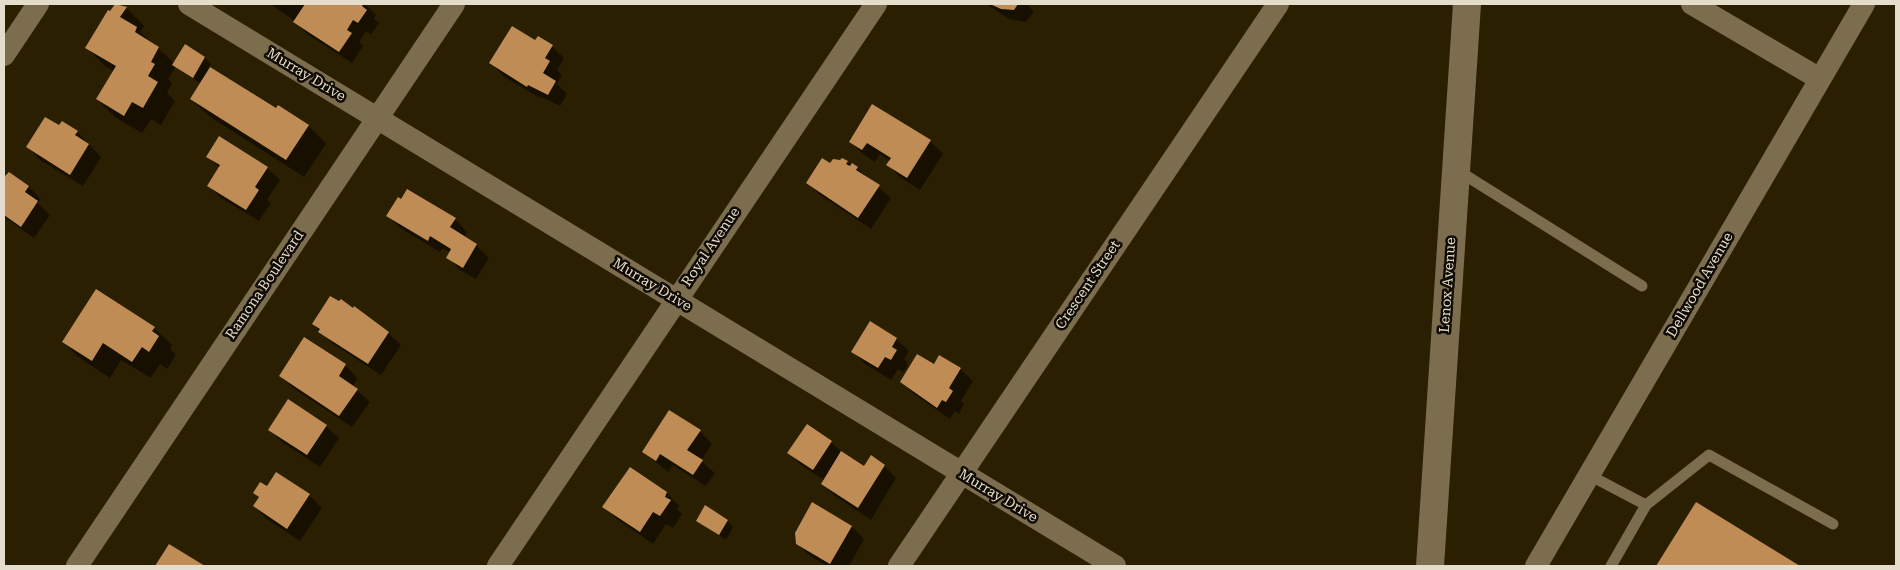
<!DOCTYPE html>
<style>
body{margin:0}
#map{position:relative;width:1900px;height:570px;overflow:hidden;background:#2b1f01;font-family:"Roboto Serif",serif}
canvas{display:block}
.frame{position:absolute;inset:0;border:5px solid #e4ddcb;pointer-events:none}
</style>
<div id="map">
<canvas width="1900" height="570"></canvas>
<div class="frame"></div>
</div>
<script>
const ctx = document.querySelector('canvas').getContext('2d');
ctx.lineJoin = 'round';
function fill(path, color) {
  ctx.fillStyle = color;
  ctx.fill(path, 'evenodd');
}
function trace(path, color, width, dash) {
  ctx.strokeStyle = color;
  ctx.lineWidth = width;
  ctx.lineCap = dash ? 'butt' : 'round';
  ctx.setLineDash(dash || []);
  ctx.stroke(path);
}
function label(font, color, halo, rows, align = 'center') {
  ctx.font = font + ' "Roboto Serif",serif';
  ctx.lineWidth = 5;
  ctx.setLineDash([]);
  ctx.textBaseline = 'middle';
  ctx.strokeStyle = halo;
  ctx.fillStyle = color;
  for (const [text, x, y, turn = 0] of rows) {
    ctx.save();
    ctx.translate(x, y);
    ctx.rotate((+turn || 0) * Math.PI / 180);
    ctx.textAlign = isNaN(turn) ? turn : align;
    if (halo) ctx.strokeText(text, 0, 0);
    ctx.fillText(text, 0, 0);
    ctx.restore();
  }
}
fill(new Path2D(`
 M116,4L126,8L144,26L140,32L174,63L185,46L205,58L211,64L209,67L276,110L278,107L309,126L326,144L304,177L209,116L191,99L201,84L176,66L168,79L172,83L167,93L175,101L161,125L151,119L142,133L115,117L97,99L114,71L105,66L87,48Z
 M270,4H365L376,15L374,19L379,23L371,35L366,31L359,42L363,46L352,63L307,34L295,21Z
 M986,4H1026L1034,11L1026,22L1009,19Z
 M535,42L552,46L564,58L557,70L562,75L557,84L567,94L560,106L541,97L540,98L503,76L491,63Z
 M77,132L101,157L83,186L40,160L28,147Z
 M850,141H930L943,154L920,190L900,177L888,165L890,161L880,154L875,162L863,154Z
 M208,156L267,168L280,180L267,200L271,203L259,221L221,198L208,185L219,168Z
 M847,162L857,168L891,198L871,229L820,195L808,183L830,165Z
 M9,173L29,187L41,199L38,203L50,215L34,238L4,217V181Z
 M388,216L455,219L467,232L464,238L476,245L489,258L476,279L460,270L448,257L451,253L443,248L440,252L400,228Z
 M313,324L388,333L401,345L381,375L333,344Z
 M154,328L172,345L170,349L176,355L167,369L160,364L151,378L121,360L110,378L81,359L63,342Z
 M896,339L909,351L904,359L908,364L904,372L898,369L891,380L865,364L853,352Z
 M345,365L357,378L353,387L370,402L352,427L293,388L280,376Z
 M934,366L960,369L973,381L961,401L964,404L959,414L955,411L950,419L914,394L902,382Z
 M326,426L339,438L320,467L282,442L270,430Z
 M700,431L712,444L701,461L715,473L706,486L673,465L668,472L644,452Z
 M831,442L844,454L865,467L884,466L896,478L871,520L835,496L822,484L824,480L801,465L789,453Z
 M630,468L667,493L679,506L677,509L682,514L673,528L666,524L653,544L617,519L604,506Z
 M276,473L309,495L322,508L300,541L267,519L254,506L260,498L254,493L267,487Z
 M1696,504L1798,566H1657Z
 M727,520L733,527L726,540L698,521Z
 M852,527L864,539L849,566H827L810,556L797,543Z`), '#0007');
fill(new Path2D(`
 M115,4L127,7L120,17L137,27L135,32L159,47L151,62L155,64L148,76L158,82L143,108L132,102L124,116L96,99L116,66L85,48L108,10L110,11Z
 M305,4H363L362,6L367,10L358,23L353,20L347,30L352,33L339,52L293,22Z
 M990,4H1018L1014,10L1001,9Z
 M512,26L535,40L538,36L553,45L545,58L550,61L543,73L556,81L548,95L528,85L527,87L489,63Z
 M185,44L205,57L193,78L172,65Z
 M210,67L276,108L278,105L309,125L286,160L190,99Z
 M872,104L931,140L907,178L886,165L891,158L867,143L862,150L849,142Z
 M45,117L59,125L62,121L78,131L75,135L89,144L70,175L26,147Z
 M219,136L268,167L255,187L259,190L246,210L207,186L220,165L206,157Z
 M822,158L830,163L833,159L840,160L842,158L848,161L846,164L850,166L852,163L858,167L856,170L880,185L858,218L806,183Z
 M9,172L29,186L25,192L38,201L21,227L4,215V177Z
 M407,189L456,218L450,227L477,244L463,268L446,258L451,249L430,236L428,241L386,216L398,197L401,199Z
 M96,289L155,327L152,331L159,336L149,352L142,347L132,362L103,343L92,361L62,342Z
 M330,296L339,301L341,299L353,308L354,306L389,332L368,364L318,332L320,329L312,324Z
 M870,321L897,338L892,347L897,350L891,360L885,357L878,368L851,352Z
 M304,337L346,364L339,376L358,389L339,416L279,376Z
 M917,354L934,364L939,355L961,368L949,388L953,391L946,402L942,400L937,408L900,382Z
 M288,399L327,425L307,455L268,430Z
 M669,410L701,430L687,450L703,460L693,475L660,454L656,461L642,452Z
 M807,424L832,441L813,470L787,453Z
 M841,451L864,466L871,455L885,465L858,508L821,484Z
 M630,467L667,492L665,497L671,500L660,516L653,512L640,532L602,507Z
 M276,472L310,494L287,529L253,506L259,497L253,493L260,482L267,486Z
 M812,502L852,526L830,564L796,544L795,533Z
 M1696,502L1800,566H1656Z
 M705,505L728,520L719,535L696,521Z
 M169,544L205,566H155Z`), '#bf8c56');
trace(new Path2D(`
 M1457,170L1642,286
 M1589,475L1646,505L1709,455L1833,524
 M1611,566L1646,505`), '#7b6d4e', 11);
trace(new Path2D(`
 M189,4L1115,566
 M1692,4L1820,79
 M4,55L38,4
 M77,566L454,4
 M498,566L876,4
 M899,566L1278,4
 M1536,566L1864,4`), '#7b6d4e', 22);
trace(new Path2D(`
 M1430,566L1467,4`), '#7b6d4e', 28);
label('14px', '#e4ddcb', '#0f0a02', [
 ["Murray Drive",306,75,31],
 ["Royal Avenue",711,247,-56],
 ["Ramona Boulevard",265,285,-56],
 ["Murray Drive",652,285,31],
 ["Crescent Street",1088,285,-56],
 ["Lenox Avenue",1448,285,-86],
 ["Dellwood Avenue",1700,285,-60],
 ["Murray Drive",998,496,31]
]);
</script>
